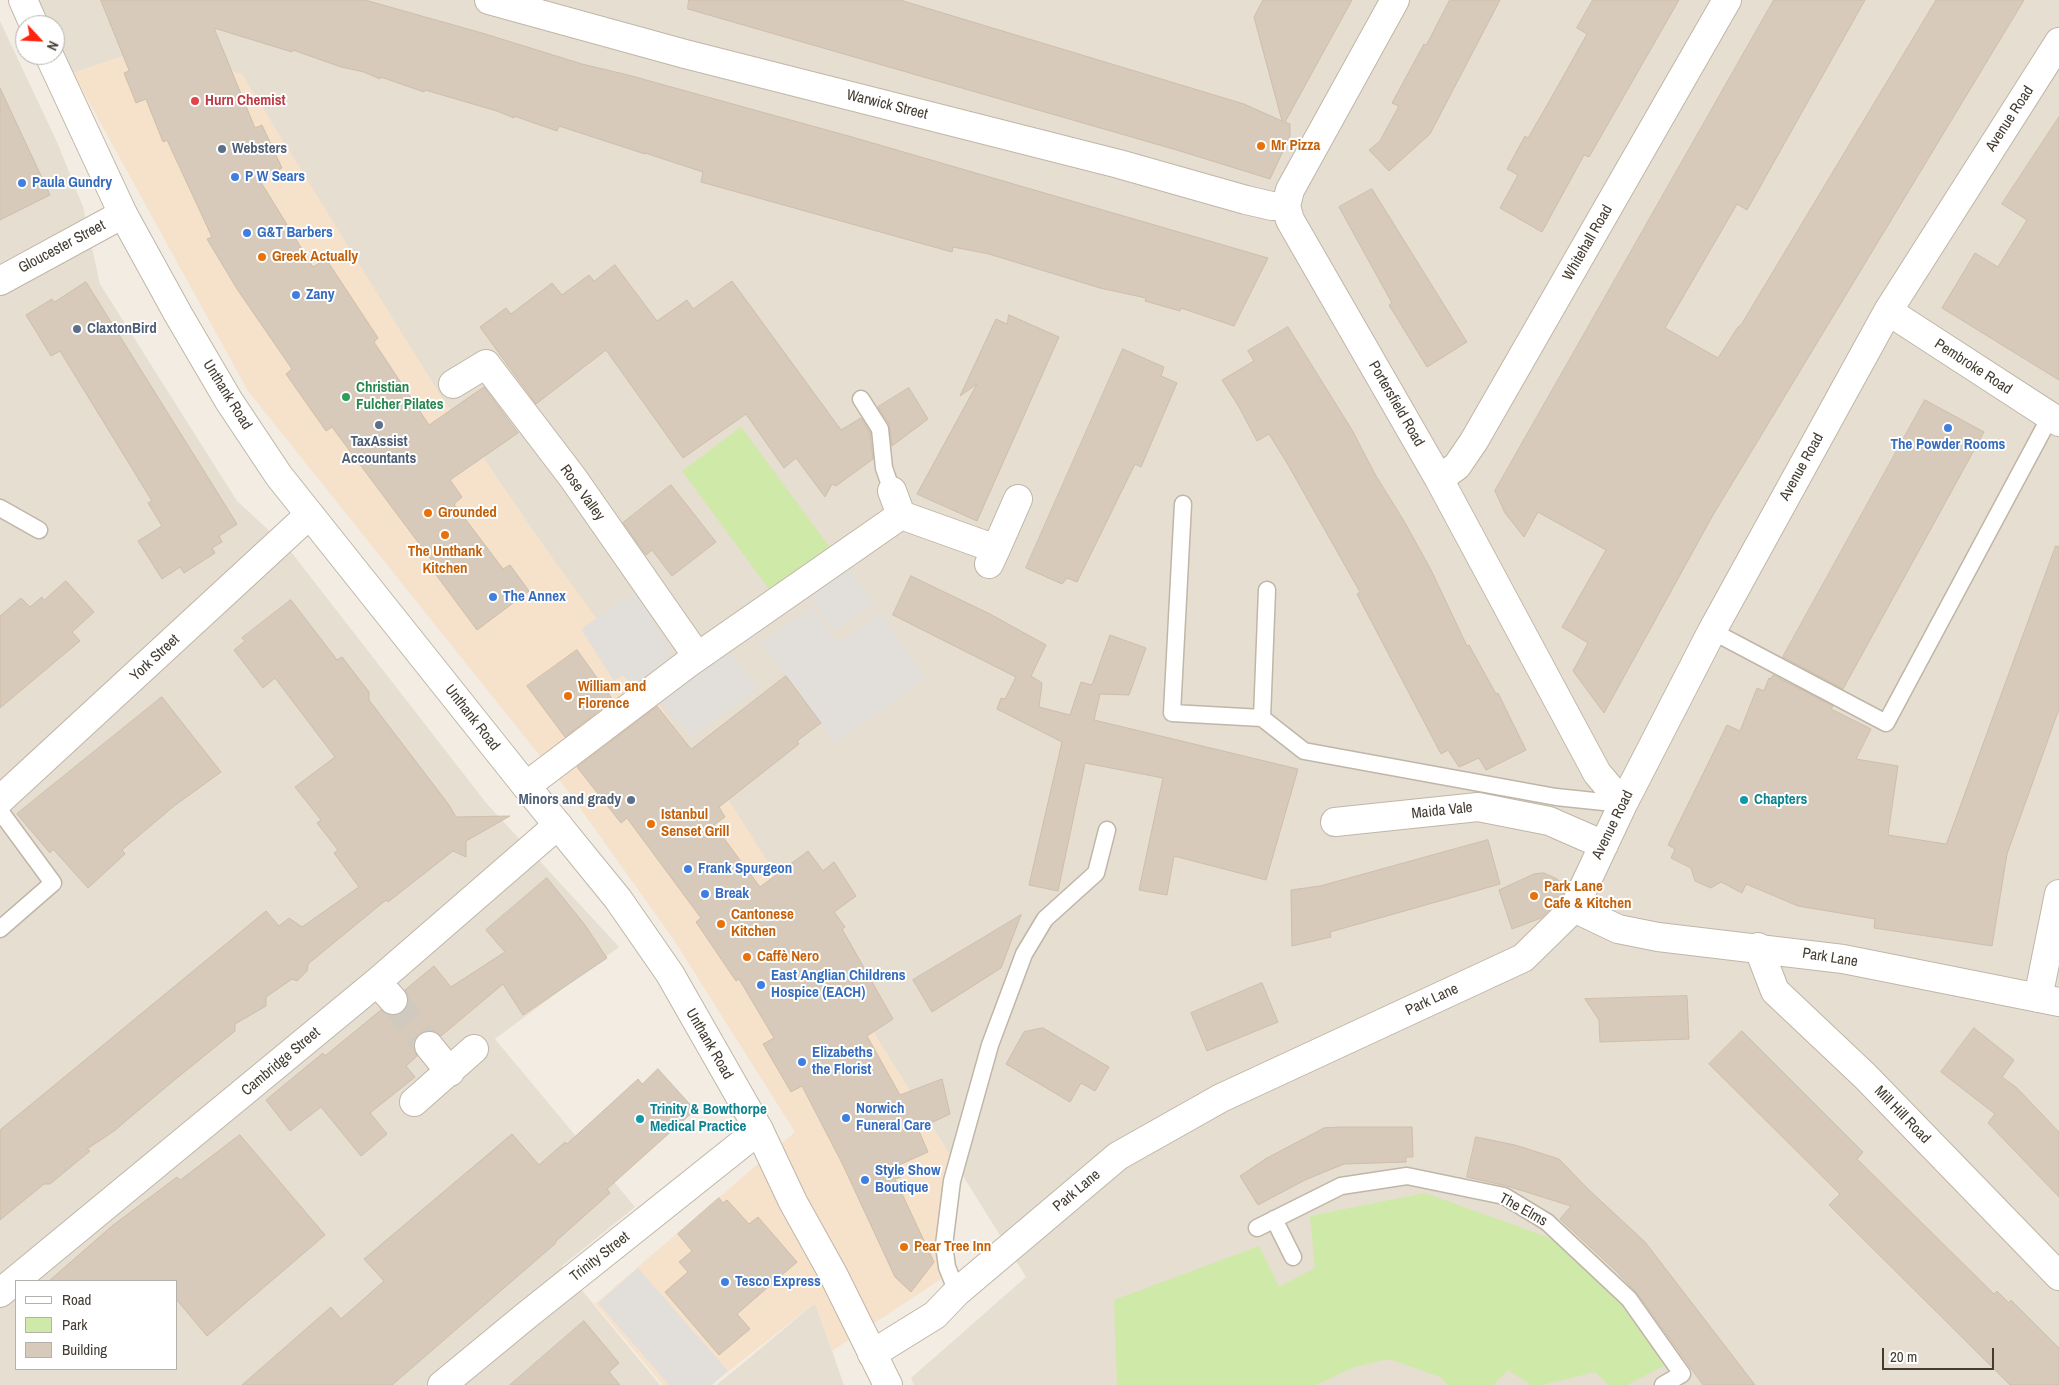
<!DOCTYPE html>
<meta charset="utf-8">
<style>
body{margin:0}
#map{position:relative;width:2059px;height:1385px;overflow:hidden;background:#f2ece2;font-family:"Archivo Narrow",sans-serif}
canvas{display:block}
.legend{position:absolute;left:15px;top:1280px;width:162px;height:90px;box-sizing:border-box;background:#fff;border:1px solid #b4b1ad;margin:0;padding:6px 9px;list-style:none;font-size:15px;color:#433c32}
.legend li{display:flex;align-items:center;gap:10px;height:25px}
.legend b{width:25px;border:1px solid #b4b1ad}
.north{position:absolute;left:15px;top:15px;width:50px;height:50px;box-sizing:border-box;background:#fff;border:1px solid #b4b1ad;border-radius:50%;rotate:115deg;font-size:14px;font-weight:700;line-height:20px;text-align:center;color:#433c32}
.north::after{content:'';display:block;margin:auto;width:18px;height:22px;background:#ff220c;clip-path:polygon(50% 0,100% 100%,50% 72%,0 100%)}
.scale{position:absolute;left:1882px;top:1348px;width:112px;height:22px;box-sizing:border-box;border:2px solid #433c32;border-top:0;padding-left:6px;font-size:15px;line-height:18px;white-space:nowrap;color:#433c32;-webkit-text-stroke:4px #fff;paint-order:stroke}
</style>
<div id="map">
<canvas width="2059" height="1385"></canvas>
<ul class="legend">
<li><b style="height:6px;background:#fff"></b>Road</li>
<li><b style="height:14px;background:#cfe9a8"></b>Park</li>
<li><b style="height:14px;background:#d7caba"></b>Building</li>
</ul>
<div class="north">N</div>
<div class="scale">20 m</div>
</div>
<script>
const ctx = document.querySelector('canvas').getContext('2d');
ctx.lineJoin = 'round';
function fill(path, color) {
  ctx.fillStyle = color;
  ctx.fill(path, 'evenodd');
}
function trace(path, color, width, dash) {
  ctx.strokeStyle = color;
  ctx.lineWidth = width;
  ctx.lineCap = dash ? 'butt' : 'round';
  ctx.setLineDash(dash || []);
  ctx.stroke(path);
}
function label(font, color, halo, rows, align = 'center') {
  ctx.font = font + ' "Archivo Narrow",sans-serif';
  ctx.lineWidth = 4;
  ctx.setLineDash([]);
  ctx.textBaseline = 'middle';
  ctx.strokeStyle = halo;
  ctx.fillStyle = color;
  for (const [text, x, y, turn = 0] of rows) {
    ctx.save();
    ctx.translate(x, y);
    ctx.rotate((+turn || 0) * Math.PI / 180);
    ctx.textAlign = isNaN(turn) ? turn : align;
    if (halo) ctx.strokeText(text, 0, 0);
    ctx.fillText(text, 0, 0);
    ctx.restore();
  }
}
fill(new Path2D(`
 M38,0H2059V1385H914L911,1378L1026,1277L832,966L440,395L381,300L142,50L73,73L55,37V25H49Z
 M0,21L57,142L83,207L100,284L237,501L288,548L487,804L619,947L495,1039L635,1207L562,1266L660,1385H0ZM16,1281H176V1369H16Z
 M815,1303L844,1385H716L735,1370Z`), '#e6ded0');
fill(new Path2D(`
 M142,50L242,74L440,395L543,545L736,811L951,1157L937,1223L941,1279L832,1351L815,1303L711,1385H663L595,1304L795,1132L674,940L565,787L248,391L73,73Z`), '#f6e1cb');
fill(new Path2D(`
 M741,427L831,549L772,593L682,471Z
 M1425,1193L1550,1238L1612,1293L1667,1364L1627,1385H1609L1595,1372L1542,1385H1531L1508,1370L1493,1385H1448L1440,1377L1389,1359L1354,1367L1316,1385H1117L1114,1300L1259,1246L1279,1287L1315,1268L1310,1216Z`), '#cfe9a8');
fill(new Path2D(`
 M848,567L873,603L834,631L809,594Z
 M635,592L671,649L665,671L637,690L623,675L614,681L581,629Z
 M812,607L838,643L880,613L926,678L835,744L762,643Z
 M729,651L758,688L692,737L659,699Z
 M638,1268L728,1371L712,1385H669L598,1303Z`), '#e2dfdb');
const building = new Path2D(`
 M101,0H365L482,33L582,64L628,75L852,137L1268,258L1234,326L1181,308L1180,311L1145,301L1146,298L1100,288L989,254L953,247L952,252L701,182L703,172L645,153V154L559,126L557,131L514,116V118L497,111L425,90L424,92L381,77L380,79L364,72L341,67L293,50L292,52L214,28L255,128L262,125L282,168L259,179L313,267L326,259L378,338L374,342L429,425L484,387L518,433L450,480L462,497L454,504L503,569L510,565L529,591L477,630L434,572L438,569L332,427L326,431L286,374L292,369L237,289L207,239L212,237L167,140L163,142L146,99L136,103L124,73L129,71Z
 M689,0H900L1244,104L1282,121L1254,17L1263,0H1352L1285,122L1290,124V136L1270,179L1180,151L688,9Z
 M1450,0H1500L1430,134L1389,171L1369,150L1380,141L1399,106L1392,103L1424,44L1426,45Z
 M1593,0H1679L1589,157L1584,155L1542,232L1500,208L1518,175L1507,169L1525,136L1528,138L1550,100L1587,34L1577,28Z
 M1774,0H1865L1747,210L1737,204L1665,328L1718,358L1738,327L1741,325L1936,0H2024L1713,515L1604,713L1573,671L1588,643L1562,627L1606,550L1538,512L1524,537L1505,513L1495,491Z
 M0,88L50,195L0,220Z
 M2059,117V380L1942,308L1975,253L1998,267L2027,220L2002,204Z
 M1372,189L1467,342L1427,367L1389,305L1392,303L1339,207Z
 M615,265L657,321L687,300L693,309L732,281L841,430L861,418L870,432L873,459L836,486L832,484L825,497L796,458L784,468L746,414L683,458L606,350L536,404L480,327L506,308L511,314L552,283L562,295L589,275L594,281Z
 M86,282L237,524L219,536L222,542L212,548L215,553L184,573L180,567L162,579L138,541L162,526L148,503L152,501L60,351L51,356L26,315L52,299L54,302Z
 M1009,315L1059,337L977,521L917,494L977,384L960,396L996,319L1007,324Z
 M1288,327L1352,430L1376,476L1404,521L1431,570L1467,646L1469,645L1496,694L1498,693L1526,750L1486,770L1479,758L1459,767L1448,750L1441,754L1357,594L1360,592L1287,463L1269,434L1257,441L1239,407L1222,380L1254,361L1248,351Z
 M1123,349L1164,367L1161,376L1177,383L1141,467L1135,464L1077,582L1067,578L1062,584L1026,568Z
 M909,388L928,419L892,446L889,424L878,407Z
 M1925,400L1984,432L1843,689L1783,657Z
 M671,485L716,542L672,576L652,550L646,555L623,523Z
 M2056,546L2059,547V709L2007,854L1992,946L1874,928L1875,919L1798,906L1746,884L1742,893L1721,882L1711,888L1695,881L1691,868L1671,858L1675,849L1668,845L1727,725L1740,731L1757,688L1764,691L1769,678L1771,679L1773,675L1833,706L1831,709L1871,729L1856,759L1898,766L1888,835L1946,844Z
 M911,576L990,614L1046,645L1031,676L1042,683L1039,707L1070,715L1081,682L1092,685L1110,635L1146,648L1129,695L1100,694L1094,720L1298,769L1266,880L1174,856L1167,895L1139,890L1163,778L1085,763L1058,891L1029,885L1062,742L997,709L1001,698L1005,699L1016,677L893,615Z
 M66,581L94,612L72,632L80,641L0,708V616L21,598L30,607L42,597L44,600Z
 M291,600L337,660L342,657L369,692V700L449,805L456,817L510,816L466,841V857L453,851L388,902L386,900L308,964L307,971L297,981L292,979L266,997V1006L235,1024V1031L172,1082L114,1131L87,1149L90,1151L50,1184H44L0,1220V1130L266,911L279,926L289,918L302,927L359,887L334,853L338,850L317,823L321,820L295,787L335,757L275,678L263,688L234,650L245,641L242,638Z
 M577,650L613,700L565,737L527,686Z
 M786,676L821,723L797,741L799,744L719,807L725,817L714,825L760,887L808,851L823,871L834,862L856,896L834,912L845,927L842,929L893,1019L867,1036L900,1095L942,1079L950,1114L918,1129L928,1152L899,1165L904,1176L895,1179L934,1262L911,1292L895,1277L842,1163L802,1086L791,1092L763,1044L774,1038L739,979L736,981L696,922L701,918L627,818L621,823L577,767L657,706L691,749Z
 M162,697L221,772L174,806L122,850L125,854L88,888L53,849L50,853L17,814Z
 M1488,840L1500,884L1330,932L1331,937L1292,946L1291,890L1320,886Z
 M1544,873L1557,879L1566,887L1561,899L1541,918L1512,929L1499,890L1534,874Z
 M547,878L585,925L607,958L523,1015L503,984L441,1036L434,1031H426L420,1034L414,1041V1049L417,1056L406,1066L415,1077L370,1113L387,1134L361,1156L321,1107L290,1131L266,1100L323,1053L325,1056L381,1010L389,1015H396L403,1012L408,1004V997L405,990L434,966L451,987L505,952L486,930Z
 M1021,915L1001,968L932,1012L913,980Z
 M1262,983L1278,1022L1207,1051L1191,1013Z
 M1687,996L1689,1039L1600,1042L1599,1020L1585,999Z
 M1043,1028L1109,1067L1095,1091L1081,1083L1070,1102L1006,1064L1024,1032Z
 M1974,1028L2014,1060L2002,1077L2017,1088L2059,1132V1197L1988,1123L1995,1114L1941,1072Z
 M1742,1031L1863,1152L1857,1159L1994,1294L1997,1291L2009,1303L2011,1300L2059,1348V1385H2010L1829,1205L1840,1194L1709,1064Z
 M658,1069L695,1110L607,1189L610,1193L555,1242L556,1243L392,1385H242L331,1307L341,1319L384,1281L364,1259L512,1134L539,1165L565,1142L567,1144L638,1079L642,1084Z
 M1342,1127H1412L1413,1157H1406V1162L1344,1164L1305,1180L1258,1205L1240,1176L1267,1158L1324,1128Z
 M240,1135L325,1235L207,1336L176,1299V1281H49L112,1226L177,1177L180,1180Z
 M1476,1137L1515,1145L1559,1159L1588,1189L1645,1242L1755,1385H1703L1637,1293L1616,1271L1560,1219L1571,1206L1507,1186L1467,1177Z
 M719,1198L723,1203L727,1200L749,1224L758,1217L797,1262L737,1314L750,1329L719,1355L665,1292L688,1272L679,1262L692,1251L678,1234Z
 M584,1321L619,1363L609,1372L620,1385H510Z`);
fill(building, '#d7caba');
trace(building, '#cfbeaa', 1);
trace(new Path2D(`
 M393,1000L429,1046`), '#cfc9bf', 28, [28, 14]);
const service = new Path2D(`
 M861,399L880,429L884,468L892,491
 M1183,504L1172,713L1262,718L1304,751L1556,797L1623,804
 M0,508L39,530
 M1712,631L1886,723L2050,417
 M1262,718L1267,590
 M0,811L53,883L0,929
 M1274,1219L1293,1257
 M1257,1228L1341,1186L1407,1176L1504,1196L1547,1222L1629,1299L1682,1374L1663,1385
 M957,1292L947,1267L944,1245L952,1181L990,1045L1024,954L1045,919L1096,873L1107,830`);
const minor = new Path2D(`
 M489,0L685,54L1119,164L1246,200L1272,206H1286
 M1395,0L1290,190L1286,206L1290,220L1439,479L1597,773L1623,804
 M0,281L123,214
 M1888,311L2059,422
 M453,384L486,364L573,478L697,656
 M1439,479L1457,466L1474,441L1727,0
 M892,491L901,515L996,549L989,564
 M996,549L1018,499
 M526,786L687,664L901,515
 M0,800L309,515
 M1335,822L1478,807L1549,821L1604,845
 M1574,908L1618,929L1658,937L1843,959L2059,1002
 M1758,947L1775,991L1865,1076L2059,1276
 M377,982L393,1000
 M2038,998L2059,894
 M429,1046L450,1072
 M414,1102L474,1049
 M0,1293L377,982L558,825
 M872,1354L935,1315L957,1292L1118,1156L1221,1098L1523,958L1574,908L1623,804L1712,631L1888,311L2059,42
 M442,1385L527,1315L759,1130`);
const tertiary = new Path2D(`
 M23,0L34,25
 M49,55L123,214L178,314L229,401L279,476L526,786L618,899L670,974L759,1130L793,1202L833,1274L888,1385`);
trace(service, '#c0b6a7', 19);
trace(minor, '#c0b6a7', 30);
trace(tertiary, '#c0b6a7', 30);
trace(service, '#fff', 16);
trace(minor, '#fff', 28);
trace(tertiary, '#fff', 28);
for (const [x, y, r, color] of [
 [195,101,5,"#e0444e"],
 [1261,146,5,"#e8710a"],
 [222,149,5,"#5c6f8a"],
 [235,177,5,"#3f7fe0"],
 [22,183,5,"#3f7fe0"],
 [247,233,5,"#3f7fe0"],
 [262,257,5,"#e8710a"],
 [296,295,5,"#3f7fe0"],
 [77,329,5,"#5c6f8a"],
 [346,397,5,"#2e9e5b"],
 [379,425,5,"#5c6f8a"],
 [1948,428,5,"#3f7fe0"],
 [428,513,5,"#e8710a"],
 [445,535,5,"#e8710a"],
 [493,597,5,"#3f7fe0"],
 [568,696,5,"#e8710a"],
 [631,800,5,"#5c6f8a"],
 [1744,800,5,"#0f9aa8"],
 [651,824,5,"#e8710a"],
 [688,869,5,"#3f7fe0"],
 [705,894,5,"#3f7fe0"],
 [1534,896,5,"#e8710a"],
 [721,924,5,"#e8710a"],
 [747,957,5,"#e8710a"],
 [761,985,5,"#3f7fe0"],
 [802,1062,5,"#3f7fe0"],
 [846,1118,5,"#3f7fe0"],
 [640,1119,5,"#0f9aa8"],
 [865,1180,5,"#3f7fe0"],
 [904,1247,5,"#e8710a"],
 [725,1282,5,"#3f7fe0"]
]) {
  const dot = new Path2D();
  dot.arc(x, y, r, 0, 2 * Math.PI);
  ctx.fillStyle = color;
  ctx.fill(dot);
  trace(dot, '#fff', 2);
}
label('bold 15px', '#be3a42', '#fff', [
 ["Hurn Chemist",205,101]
], 'left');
label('15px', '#433c32', '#fff', [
 ["Warwick Street",887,105,14],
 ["Avenue Road",2010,119,-57],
 ["Whitehall Road",1588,243,-60],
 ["Gloucester Street",62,247,-28],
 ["Pembroke Road",1973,367,33],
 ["Unthank Road",227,395,58],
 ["Portersfield Road",1396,404,60],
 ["Avenue Road",1802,467,-61],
 ["Rose Valley",582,493,54],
 ["York Street",155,658,-43],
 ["Unthank Road",472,718,52],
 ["Maida Vale",1442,811,-6],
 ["Avenue Road",1613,825,-64],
 ["Park Lane",1830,958,9],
 ["Park Lane",1432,1000,-25],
 ["Unthank Road",709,1044,60],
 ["Cambridge Street",281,1062,-40],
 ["Mill Hill Road",1902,1115,46],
 ["Park Lane",1077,1191,-40],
 ["The Elms",1523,1210,29],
 ["Trinity Street",600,1257,-38]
]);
label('bold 15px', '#c56008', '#fff', [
 ["Mr Pizza",1271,146],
 ["Greek Actually",272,257],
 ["Grounded",438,513],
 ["The Unthank",445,552,"center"],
 ["Kitchen",445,569,"center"],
 ["William and",578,687],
 ["Florence",578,704],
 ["Istanbul",661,815],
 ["Senset Grill",661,832],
 ["Park Lane",1544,887],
 ["Cafe & Kitchen",1544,904],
 ["Cantonese",731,915],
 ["Kitchen",731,932],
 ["Caffè Nero",757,957],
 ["Pear Tree Inn",914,1247]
], 'left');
label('bold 15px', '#4e5e75', '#fff', [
 ["Websters",232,149],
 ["ClaxtonBird",87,329],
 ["TaxAssist",379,442,"center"],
 ["Accountants",379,459,"center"],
 ["Minors and grady",621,800,"right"]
], 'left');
label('bold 15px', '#366cbe', '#fff', [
 ["P W Sears",245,177],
 ["Paula Gundry",32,183],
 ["G&T Barbers",257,233],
 ["Zany",306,295],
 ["The Powder Rooms",1948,445,"center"],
 ["The Annex",503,597],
 ["Frank Spurgeon",698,869],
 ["Break",715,894],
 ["East Anglian Childrens",771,976],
 ["Hospice (EACH)",771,993],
 ["Elizabeths",812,1053],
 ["the Florist",812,1070],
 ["Norwich",856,1109],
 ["Funeral Care",856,1126],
 ["Style Show",875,1171],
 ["Boutique",875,1188],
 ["Tesco Express",735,1282]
], 'left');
label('bold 15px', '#27864d', '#fff', [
 ["Christian",356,388],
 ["Fulcher Pilates",356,405]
], 'left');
label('bold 15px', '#0d838f', '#fff', [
 ["Chapters",1754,800],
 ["Trinity & Bowthorpe",650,1110],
 ["Medical Practice",650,1127]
], 'left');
</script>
